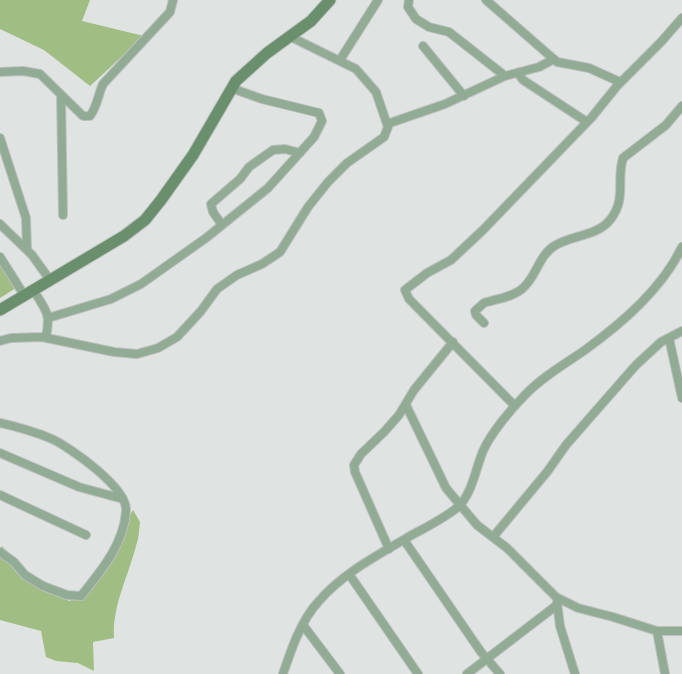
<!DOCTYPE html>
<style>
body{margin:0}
canvas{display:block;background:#dfe4e2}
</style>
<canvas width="682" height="674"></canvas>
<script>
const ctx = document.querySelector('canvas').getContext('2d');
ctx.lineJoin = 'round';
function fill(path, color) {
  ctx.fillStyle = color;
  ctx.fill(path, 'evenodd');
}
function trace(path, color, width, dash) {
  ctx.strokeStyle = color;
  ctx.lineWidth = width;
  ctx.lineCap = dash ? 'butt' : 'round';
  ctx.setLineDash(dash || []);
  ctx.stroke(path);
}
fill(new Path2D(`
 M0,0H90L82,21L144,36L90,86L44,50L0,29Z
 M0,254L16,288L0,298Z
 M133,510L140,522C139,530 139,538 136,546C128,577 112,606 114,638L93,642L94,671L78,663L56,661L46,657L41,631L0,620V549L2,546L16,560L28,578L69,601L83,597Z`), '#a0bd83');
const minor = new Path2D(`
 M409,0L408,7L416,19L429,27L449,32L505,76
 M486,0L557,62L589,68L620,82
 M423,46L464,96
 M340,60L378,0
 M0,72L23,71L40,74L83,116H90C97,107 98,95 103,84L170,12L173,0
 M518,73L523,80L587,122
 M61,95L63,215
 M387,124L445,104L505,76L539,67L554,59
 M0,138L26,218L27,249
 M0,224L32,255L50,280
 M222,225L213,212L211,204L240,179L249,167L273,150L285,149L300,153
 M0,257L24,295
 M34,291C46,311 51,313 46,337
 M48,318L111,299L141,284L206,238L268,188L314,137L322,121L319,113L262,99L231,88
 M484,323L476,315L475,311L484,303C496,299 514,297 523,288C537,276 539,254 556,245C573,235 597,236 610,220C627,199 616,180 623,158L666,125L682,106
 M669,338L682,398
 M0,341L11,338L42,337L114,352L137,354L158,348L177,337L201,311L217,289L237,275L262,264L280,252L308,207L328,182L347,163L384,137L388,127L376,92L356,69L291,37
 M406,405L446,488L477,525L507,548L556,597L578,608L613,617L657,631H682
 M515,406L409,299L405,290L427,273L451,260L483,230L592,117L617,86L661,42L682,18
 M0,423C18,427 35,432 52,439C71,448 128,488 126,511C124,544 101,571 81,596L67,595L43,586L25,575L14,562L0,552
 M0,453L79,487L123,499
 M0,495L86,535
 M493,537L547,472L566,445L636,365L661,342L682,331
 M404,540L481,652L500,674
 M389,549L355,472L354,465L361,454L384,432L399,415L414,390L453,342
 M349,574L418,674
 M557,602L560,626L575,674
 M303,625L340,674
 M657,631L665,674
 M283,674C291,650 301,620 319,601C343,573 378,555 410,536C423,529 451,515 461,504C473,489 476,468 483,451C491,433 511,409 525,395C542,377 565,364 585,350C622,323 662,289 682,247
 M467,674L557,605`);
const secondary = new Path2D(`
 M0,310L124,236L145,220L161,200L193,155L236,81L267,53L311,21L330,0`);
trace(minor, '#bcc0be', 10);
trace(secondary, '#bcc0be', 13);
trace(minor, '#91ab94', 8);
trace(secondary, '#698f6d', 11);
</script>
